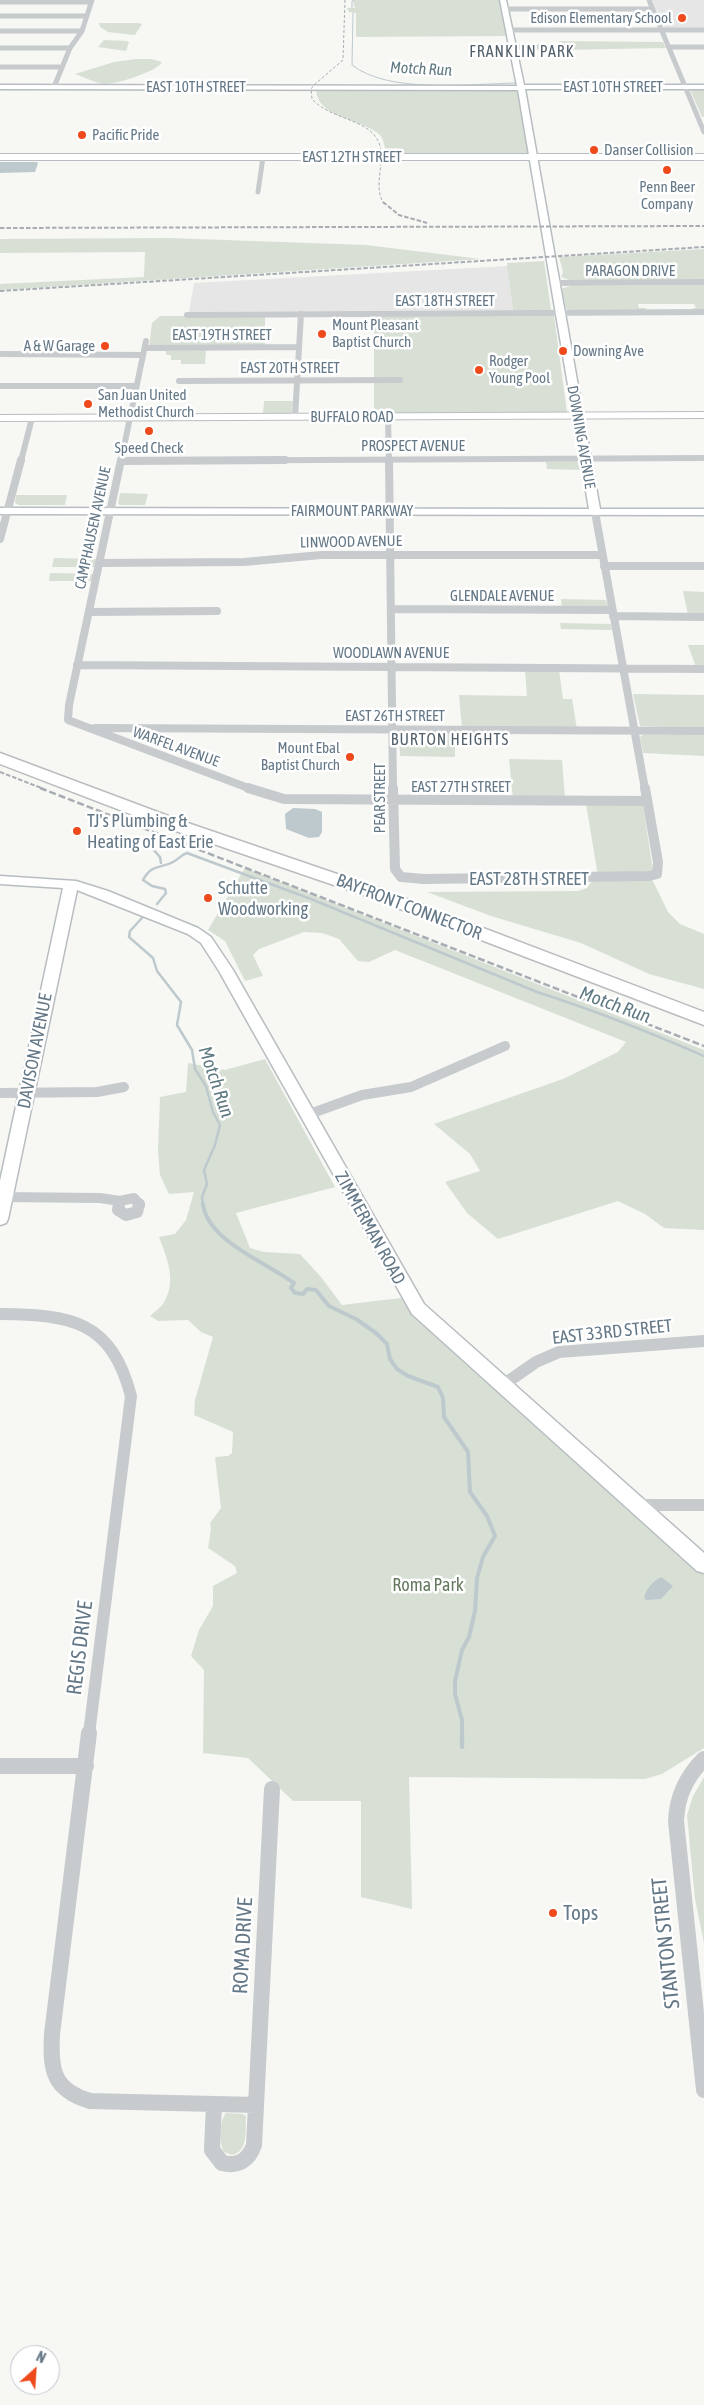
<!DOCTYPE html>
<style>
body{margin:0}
#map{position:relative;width:704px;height:2405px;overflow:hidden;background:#f7f7f4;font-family:"Asap Condensed",sans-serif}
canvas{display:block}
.north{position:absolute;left:10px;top:2345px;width:50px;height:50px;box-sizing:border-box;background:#fff;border:1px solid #c1c9cf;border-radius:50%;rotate:26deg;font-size:14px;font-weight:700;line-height:20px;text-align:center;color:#647887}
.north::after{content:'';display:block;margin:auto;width:18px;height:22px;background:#ef4a1c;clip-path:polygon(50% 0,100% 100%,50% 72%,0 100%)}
</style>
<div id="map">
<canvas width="704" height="2405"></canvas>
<div class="north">N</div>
</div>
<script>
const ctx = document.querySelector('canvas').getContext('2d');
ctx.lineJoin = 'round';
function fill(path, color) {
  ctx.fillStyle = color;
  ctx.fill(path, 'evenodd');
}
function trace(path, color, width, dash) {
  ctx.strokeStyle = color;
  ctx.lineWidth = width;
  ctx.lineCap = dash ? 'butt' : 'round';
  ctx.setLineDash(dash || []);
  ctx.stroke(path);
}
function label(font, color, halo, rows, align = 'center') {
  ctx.font = font + ' "Asap Condensed",sans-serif';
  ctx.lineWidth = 5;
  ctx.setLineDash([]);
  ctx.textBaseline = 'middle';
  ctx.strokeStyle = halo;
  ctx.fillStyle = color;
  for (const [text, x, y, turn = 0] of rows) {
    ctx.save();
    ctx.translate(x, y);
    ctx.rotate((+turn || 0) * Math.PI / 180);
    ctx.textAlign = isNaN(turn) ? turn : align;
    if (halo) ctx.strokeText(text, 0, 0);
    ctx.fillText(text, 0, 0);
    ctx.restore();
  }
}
fill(new Path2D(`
 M652,0H704V30L665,29Z
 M508,266L513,310L189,312L194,283Z`), '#e5e6e5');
fill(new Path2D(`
 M356,0H500L506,36L356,37V13L349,12L347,8H355L353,2Z
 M99,23H138L142,24L135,35L108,32L100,27Z
 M104,40L127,41L129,42L126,51L98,47Z
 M559,41L663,42L666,48L560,50Z
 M136,59H151L162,62C157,72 116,84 105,84C95,83 84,77 75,74L114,62Z
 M316,88L519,91L529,154H386C385,148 384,140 380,135C362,118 316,119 316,88Z
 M695,88H704V117H702L690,90Z
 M169,238L366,245L481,259L0,290V284L144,277L145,252L0,253V239Z
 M704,249V281L569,280L561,277L563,272L559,257Z
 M544,261L551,310H513L507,263Z
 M704,285V310H694L693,308H696L694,304H638L639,308H646L647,311L570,310L566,309L562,290L563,288L571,286Z
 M374,315H554L567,413L374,414Z
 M160,316H265V346L149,347L152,323Z
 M206,350L205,364H181V360H171V355H166V351Z
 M264,401H293L292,413L263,414Z
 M546,462H578L582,463L584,470L547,469Z
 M120,493L148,494L145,505H120L118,503Z
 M16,495H67L65,505H19L15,503Z
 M54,558L98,559L96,567H52Z
 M50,573L94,574L93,581H49Z
 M683,591L704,592V616L688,615Z
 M561,599L606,600L608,606L562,608Z
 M560,623L611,624L612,630L561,629Z
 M688,645H704V667H696Z
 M525,670H559L563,699H572L577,729L462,728L459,695L527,696Z
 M633,694L704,695V729L640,726Z
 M406,733H455V757L400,756L399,736Z
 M643,735H704V756L643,753L640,737Z
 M509,759L562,760L565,799H513Z
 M586,804L643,805L653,871L598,876Z
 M245,868L704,1050V1230L664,1228L645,1214L618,1201L498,1239L467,1213L445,1182L480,1171L470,1154L434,1124L563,1079L618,1052L626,1042L395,950L369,962L358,961L339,939L322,933L304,932L259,949L253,955L263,976L245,981L225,941L208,930Z
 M652,879L668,912L680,924L704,934V989L649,974L581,943L491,916L427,892L578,891L587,888L592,881Z
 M265,1059L335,1187L236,1213L250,1248L264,1252L300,1254L321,1277L342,1305L401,1298L443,1342L704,1574V1748L662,1774L645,1779L409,1777L412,1909L361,1897V1801H293L248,1758L203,1753L204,1670L191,1656L199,1630L213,1606V1586L237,1573L235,1566L208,1548L211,1529L210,1523L221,1508L215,1457L228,1456L232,1453L233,1432L194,1415L195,1400L213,1337L201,1332L188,1320L158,1321L150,1316C154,1312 162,1307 164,1302C177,1281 167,1258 159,1237L175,1234L186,1220L194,1192L169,1194L160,1175L158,1151L160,1097L186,1092L188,1063L225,1070Z
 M704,1777V1943L695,1899L687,1815L693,1796Z
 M226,2113L243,2114L246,2116C245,2131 249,2151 232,2155L224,2152C219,2143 219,2121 226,2113Z`), '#d8e0d5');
fill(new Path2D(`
 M0,162H37L38,163L35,172L0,173Z
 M293,808L315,809L322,812V832L319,837L309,838L286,829L285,814Z
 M661,1577L673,1586L661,1599L646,1600L644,1597C648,1587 652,1582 661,1577Z`), '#bdc9cd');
trace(new Path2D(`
 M352,8V1L355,0
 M353,13L352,65C389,94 469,84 515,83`), '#bdc9cd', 1);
trace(new Path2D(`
 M150,839V846L160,857L161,863
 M157,904L166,893L165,889L152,886L143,880C152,863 161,869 173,862C179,859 181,855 187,853L311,899L537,992C594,1010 649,1032 704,1056
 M142,918L130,931L129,937L153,958L157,971L181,1002L177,1025L192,1050L195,1069L206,1086L213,1112L220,1125L215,1145L204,1170L207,1184L202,1197L203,1205`), '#bdc9cd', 2.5);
trace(new Path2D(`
 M203,1204C207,1240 265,1262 291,1281L294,1283L291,1288L295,1293L303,1294L307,1289L316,1290L329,1306L356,1319L376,1333L387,1344L390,1359L397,1369L408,1376L438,1387L443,1398L444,1417L468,1452L470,1492L487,1516L495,1536L483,1557L477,1578L475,1611L469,1637L462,1650L455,1681V1694L462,1720V1734`), '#bdc9cd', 4);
trace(new Path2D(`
 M462,1733V1747`), '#bdc9cd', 4.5);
const secondary = new Path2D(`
 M500,0H506L524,85H704V89H525L600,509H704V515L0,514V508L589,509L518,90L0,89V85L517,86Z
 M0,876L76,881L108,891L198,928L211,937L233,970L424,1304L704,1553V1573L697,1571L412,1314L219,971L201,943L188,934L77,890L8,1219L6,1223L0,1225V1181L63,888L0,884Z`);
const primary = new Path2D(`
 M0,154H704V160H0Z
 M704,412V418L0,421V415Z`);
const highway = new Path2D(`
 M0,753L179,820L378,888L704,1012V1025L366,896L167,828L0,764Z`);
trace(secondary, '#b7bdc1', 3);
trace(primary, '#babec2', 2);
trace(highway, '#b9bdc0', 3);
trace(new Path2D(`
 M649,0L704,132
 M0,2H90
 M505,9H653
 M0,16H86
 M509,30H704
 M0,31H82
 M513,47H554
 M669,47H704
 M0,48H70
 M0,67H62
 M54,87L70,48L82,31L92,0
 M258,192L263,157`), '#c7cbce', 5);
trace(new Path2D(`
 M556,283L704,282
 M187,315L704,312
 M145,348L299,347
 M0,354L143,355
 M179,381L400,380
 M0,386H136
 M295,417L301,314
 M388,417L389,461
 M21,461L32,418
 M121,461L146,341
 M122,461L704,458`), '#c7cbce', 6);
trace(new Path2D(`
 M121,460L69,705L68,720L251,789
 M389,460L393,789
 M122,461L285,460
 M595,512L645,789
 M0,539L21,460
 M100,563L244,562L321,555H602
 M604,566H704
 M392,609L612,610
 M89,612L217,611
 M613,616L704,617
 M77,665L704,669
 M95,728L704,731`), '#c7cbce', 8);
trace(new Path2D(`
 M248,788L284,799L646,801
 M393,788L395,869L401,877L424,879L649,876L657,874L658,862L645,788
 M0,1093L97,1092L124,1087
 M307,1115L362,1095L411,1087L505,1046
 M0,1197L100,1198L120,1201
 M119,1205L120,1201L134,1198L140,1205`), '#c7cbce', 10);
trace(new Path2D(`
 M119,1204L118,1210L126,1215L137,1212L139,1204
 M0,1314C71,1315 111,1320 131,1396L89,1734
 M503,1385L536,1362L559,1352L704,1341
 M637,1505H704`), '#c7cbce', 12);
trace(new Path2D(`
 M89,1733L52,2034C50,2070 53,2090 90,2101L256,2105
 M704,1759C686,1777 677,1796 676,1821L704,2090
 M0,1766H86
 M214,2104L212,2150L222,2163C238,2167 249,2160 254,2145L272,1789`), '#c7cbce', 16);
fill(secondary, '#fff');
fill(primary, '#fff');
fill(highway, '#fff');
trace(new Path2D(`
 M345,0L343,60L314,85L311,89L312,99C330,119 366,119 377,139C389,158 371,184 384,204`), '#a7adb3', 1, [3, 2]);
trace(new Path2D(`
 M383,202L399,215L427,223
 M0,228L704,226
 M0,291L704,247
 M0,772L44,789`), '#a7adb3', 2, [4.5, 2]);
trace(new Path2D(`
 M40,788L704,1046`), '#a7adb3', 2.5, [7, 3]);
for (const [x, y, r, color] of [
 [682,18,5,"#ef4a1c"],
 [82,135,5,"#ef4a1c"],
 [594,150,5,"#ef4a1c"],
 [667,170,5,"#ef4a1c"],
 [322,334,5,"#ef4a1c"],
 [105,346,5,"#ef4a1c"],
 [563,351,5,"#ef4a1c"],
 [479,370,5,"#ef4a1c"],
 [88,404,5,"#ef4a1c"],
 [149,431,5,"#ef4a1c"],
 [350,757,5,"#ef4a1c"],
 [77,831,5,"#ef4a1c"],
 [208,898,5,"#ef4a1c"],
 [553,1913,5,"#ef4a1c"]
]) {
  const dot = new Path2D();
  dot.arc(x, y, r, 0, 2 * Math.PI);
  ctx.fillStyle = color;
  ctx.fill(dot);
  trace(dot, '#fff', 2);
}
label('15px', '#647887', '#fff', [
 ["Edison Elementary School",672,18,"right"],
 ["Pacific Pride",92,135],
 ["Danser Collision",604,150],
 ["Penn Beer",667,187,"center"],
 ["Company",667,204,"center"],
 ["Mount Pleasant",332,325],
 ["Baptist Church",332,342],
 ["A & W Garage",95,346,"right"],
 ["Downing Ave",573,351],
 ["Rodger",489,361],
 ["Young Pool",489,378],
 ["San Juan United",98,395],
 ["Methodist Church",98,412],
 ["Speed Check",149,448,"center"],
 ["Mount Ebal",340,748,"right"],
 ["Baptist Church",340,765,"right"]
], 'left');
label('15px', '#647887', '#fff', [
 ["EAST 10TH STREET",196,87],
 ["EAST 10TH STREET",613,87],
 ["EAST 12TH STREET",352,157],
 ["PARAGON DRIVE",630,271],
 ["EAST 18TH STREET",445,301],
 ["EAST 19TH STREET",222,335],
 ["EAST 20TH STREET",290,368],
 ["BUFFALO ROAD",352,417],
 ["DOWNING AVENUE",581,437,80],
 ["PROSPECT AVENUE",413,446],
 ["FAIRMOUNT PARKWAY",352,511],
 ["CAMPHAUSEN AVENUE",93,528,-78],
 ["LINWOOD AVENUE",351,542,-1],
 ["GLENDALE AVENUE",502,596],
 ["WOODLAWN AVENUE",391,653],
 ["EAST 26TH STREET",395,716],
 ["WARFEL AVENUE",176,747,20],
 ["EAST 27TH STREET",461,787],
 ["PEAR STREET",380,798,-90]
]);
ctx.letterSpacing = '1px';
label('16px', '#53616c', '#fff', [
 ["FRANKLIN PARK",522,52],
 ["BURTON HEIGHTS",450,740]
]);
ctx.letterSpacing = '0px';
label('italic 16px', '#5f7a83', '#fff', [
 ["Motch Run",421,69,3]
]);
label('18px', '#647887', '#fff', [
 ["TJ's Plumbing &",87,821],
 ["Heating of East Erie",87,842],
 ["Schutte",218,888],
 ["Woodworking",218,909]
], 'left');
label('18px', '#647887', '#fff', [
 ["EAST 28TH STREET",529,879],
 ["BAYFRONT CONNECTOR",409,907,21],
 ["DAVISON AVENUE",35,1051,-79],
 ["ZIMMERMAN ROAD",370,1228,61],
 ["EAST 33RD STREET",612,1332,-6]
]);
label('18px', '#65795f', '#fff', [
 ["Roma Park",428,1585]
]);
label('italic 19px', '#5f7a83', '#fff', [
 ["Motch Run",615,1005,20],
 ["Motch Run",216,1082,71]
]);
label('21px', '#647887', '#fff', [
 ["REGIS DRIVE",80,1648,-83],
 ["STANTON STREET",666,1943,-96],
 ["ROMA DRIVE",243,1946,-87]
]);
label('21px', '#647887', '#fff', [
 ["Tops",563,1913]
], 'left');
</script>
